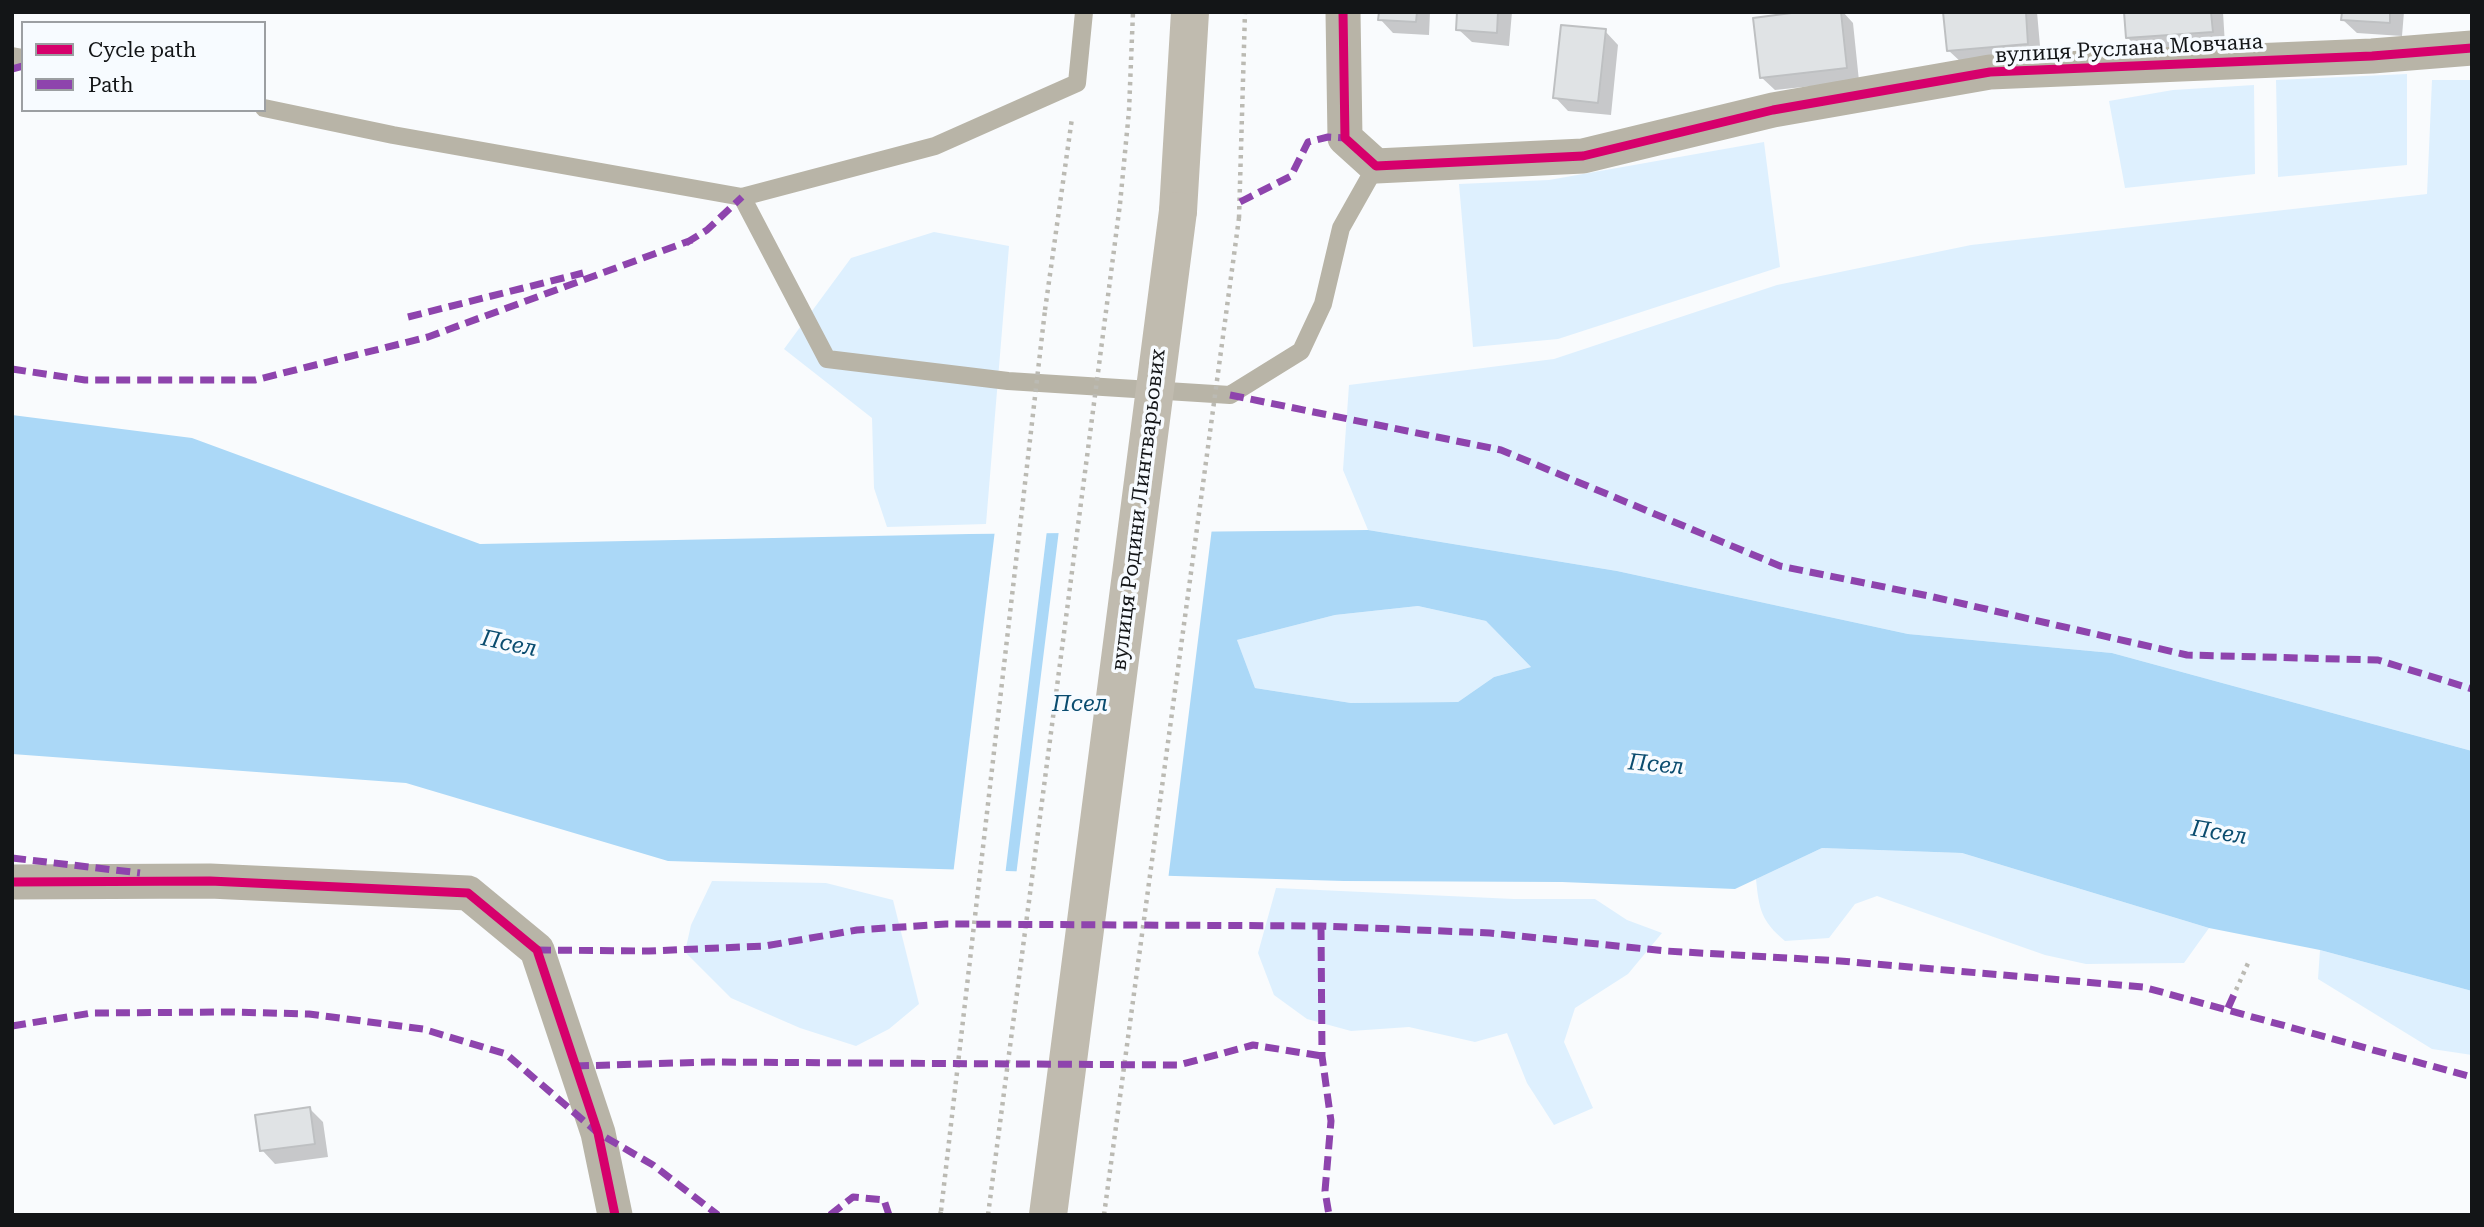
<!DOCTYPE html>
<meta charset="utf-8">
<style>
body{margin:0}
#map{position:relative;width:2484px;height:1227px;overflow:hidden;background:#f9fbfd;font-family:"Roboto Serif",serif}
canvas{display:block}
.frame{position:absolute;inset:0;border:14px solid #131517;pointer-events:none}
.legend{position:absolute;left:21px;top:21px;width:245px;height:91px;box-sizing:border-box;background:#f7fbff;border:2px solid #9c9fa2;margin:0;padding:9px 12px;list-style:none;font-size:21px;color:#131517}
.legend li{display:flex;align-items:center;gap:14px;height:35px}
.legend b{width:35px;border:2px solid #9c9fa2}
</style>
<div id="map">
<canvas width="2484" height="1227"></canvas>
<div class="frame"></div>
<ul class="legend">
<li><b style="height:9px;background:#d6006c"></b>Cycle path</li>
<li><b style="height:9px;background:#8e44ad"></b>Path</li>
</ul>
</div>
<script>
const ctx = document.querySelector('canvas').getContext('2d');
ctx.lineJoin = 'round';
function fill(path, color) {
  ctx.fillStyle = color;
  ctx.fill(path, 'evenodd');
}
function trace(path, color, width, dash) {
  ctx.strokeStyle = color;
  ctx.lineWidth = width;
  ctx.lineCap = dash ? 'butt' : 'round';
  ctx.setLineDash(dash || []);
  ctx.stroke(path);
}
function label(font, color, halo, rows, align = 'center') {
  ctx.font = font + ' "Roboto Serif",serif';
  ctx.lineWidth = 7;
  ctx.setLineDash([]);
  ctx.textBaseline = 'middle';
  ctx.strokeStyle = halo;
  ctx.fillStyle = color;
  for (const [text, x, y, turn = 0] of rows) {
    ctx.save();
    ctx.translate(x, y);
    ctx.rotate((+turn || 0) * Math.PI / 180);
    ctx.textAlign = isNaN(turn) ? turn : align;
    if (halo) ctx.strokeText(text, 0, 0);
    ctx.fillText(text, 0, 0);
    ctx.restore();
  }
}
fill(new Path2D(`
 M2407,74V165L2278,177L2276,80Z
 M2432,80H2472V751L2112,653L1908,634L1617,571L1368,530L1343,470L1349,385L1554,359L1777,285L1971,245L2427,194Z
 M2254,85L2255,174L2125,188L2109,101L2173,90Z
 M1764,142L1780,267L1558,339L1473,347L1459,184L1549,180Z
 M934,232L1009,246L986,524L887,527L874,488L872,418L784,349L851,258Z
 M1418,606L1486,621L1531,667L1494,677L1458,702L1351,703L1255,688L1237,640L1335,615Z
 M1822,848L1962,853L2209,928L2184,963L2086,964L2045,955L1877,896L1855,904L1829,938L1785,941C1761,921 1759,909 1756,879Z
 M712,881L826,883L893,900L919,1004L889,1029L856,1046L800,1028L731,998L685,952L691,925Z
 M1276,888L1514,899H1595L1627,920L1662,933L1628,974L1575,1008L1564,1042L1593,1108L1554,1125L1527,1083L1507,1033L1475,1042L1409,1027L1351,1031L1307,1019L1274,995L1258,953Z
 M2320,950L2472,991V1055L2432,1049L2318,979Z`), '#def0fe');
fill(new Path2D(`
 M12,415L192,438L480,544L969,534L1368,530L1617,571L1908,634L2112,653L2472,751V991L2320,950L2209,928L1962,853L1822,848L1735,889L1562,882L1344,881L668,861L406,783L12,754ZM1418,606L1486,621L1531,667L1494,677L1458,702L1351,703L1255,688L1237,640L1335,615Z`), '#abd8f7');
fill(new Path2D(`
 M1212,528L1168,880L1016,876L1059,530Z
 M995,530H1047L1005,876L953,875Z`), '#f9fbfd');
fill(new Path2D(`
 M1380,12H1430L1429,35L1393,33L1380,19Z
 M1459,12H1512L1509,46L1472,42L1458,29Z
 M1814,12H1843L1853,23L1859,81L1775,90L1761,77Z
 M1945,12H2037L2041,57L1962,63L1948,50Z
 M2126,12H2223L2225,45L2141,51L2127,37Z
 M2344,12H2404L2402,36L2357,33L2343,20Z
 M1605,31L1618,45L1611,115L1568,111L1555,97Z
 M310,1109L323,1122L328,1157L275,1164L262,1150Z`), '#0003');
const building = new Path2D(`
 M1379,12H1417L1416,22L1378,20Z
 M1457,12H1498L1497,33L1456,30Z
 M1799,12H1841L1847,68L1760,78L1753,18Z
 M1943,12H2026L2028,44L1947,51Z
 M2124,12H2211L2213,32L2126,38Z
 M2342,12H2390V23L2341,20Z
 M1561,25L1606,29L1598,103L1553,98Z
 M310,1107L315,1144L260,1151L255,1115Z`);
fill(building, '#e0e3e5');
trace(building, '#bec0c2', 2);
trace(new Path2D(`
 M1120,204L1129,111L1133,12
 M1239,218L1245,12
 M1045,310L1072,118
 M2236,990L2249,961
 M940,1215L941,1211`), '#bbbab3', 4.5, [3.5, 5]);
trace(new Path2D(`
 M12,56L23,58
 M264,108L393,135L742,197L935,146L1077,83L1084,12
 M742,197L827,359L1008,381L1230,395L1301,351L1323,304L1341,228L1376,166`), '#b8b4a7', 18);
trace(new Path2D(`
 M1343,12L1345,138L1376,166L1583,156L1773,110L1990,72L2372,56L2472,48
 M12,882L210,881L468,893L537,950L598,1133L615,1215`), '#b8b4a7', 35);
trace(new Path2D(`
 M1178,211L1190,12`), '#c0bbaf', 38);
trace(new Path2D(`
 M941,1211L1045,310
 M988,1215L1120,204
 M1104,1215L1239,218`), '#bbbab3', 4.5, [3.5, 5]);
trace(new Path2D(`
 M1048,1215L1178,211`), '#c0bbaf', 38);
trace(new Path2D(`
 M12,69L23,66
 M1240,202L1291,176L1308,142L1328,137L1345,138
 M686,243L707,230L742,197
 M408,317L583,273
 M12,369L85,380H255L428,337L692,240
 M1230,395L1501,450L1780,566L1929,596L2187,655L2378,660L2472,689
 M12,858L140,873
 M1321,926L1322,1056L1331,1121L1325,1191L1329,1215
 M537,950L649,951L765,946L857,930L946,924L1321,926L1490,933L1666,951L1840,961L2143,987L2472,1077
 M2228,1008L2236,990
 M12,1026L92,1013L231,1012L309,1014L423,1029L506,1054L598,1133L653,1165L718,1215
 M575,1066L710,1062L1179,1065L1253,1045L1322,1056
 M830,1215L853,1197L884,1200L889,1215`), '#8e44ad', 7, [14, 7]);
trace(new Path2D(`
 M1343,12L1345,138L1376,166L1583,156L1773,110L1990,72L2372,56L2472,48
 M12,882L210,881L468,893L537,950L598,1133L615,1215`), '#d6006c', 9);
label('21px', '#131517', '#f7fbff', [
 ["вулиця Руслана Мовчана",2129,49,-3],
 ["вулиця Родини Линтварьових",1139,510,-83]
]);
label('italic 23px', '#0a4c6f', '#f7fbff', [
 ["Псел",509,644,12],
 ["Псел",1080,704],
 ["Псел",1656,765,5],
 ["Псел",2219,833,9]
]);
</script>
